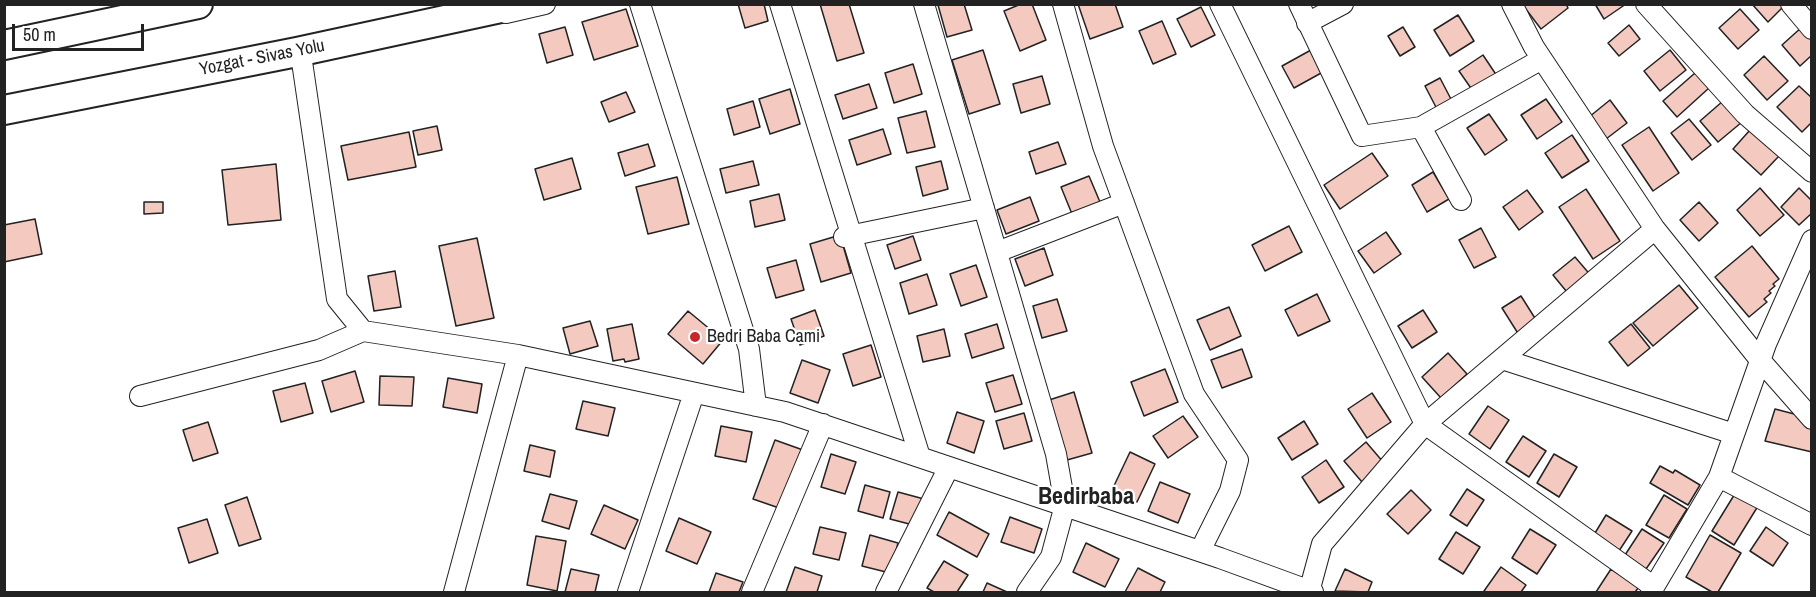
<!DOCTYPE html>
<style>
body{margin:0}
#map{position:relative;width:1816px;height:597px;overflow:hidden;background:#fff;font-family:"Archivo Narrow",sans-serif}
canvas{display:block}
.frame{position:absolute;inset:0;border:6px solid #222;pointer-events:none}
.scale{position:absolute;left:12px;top:24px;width:132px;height:27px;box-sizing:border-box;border:3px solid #222;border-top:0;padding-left:8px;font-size:18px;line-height:21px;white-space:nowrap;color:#222;-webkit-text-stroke:4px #fff;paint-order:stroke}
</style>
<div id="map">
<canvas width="1816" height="597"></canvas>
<div class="frame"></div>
<div class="scale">50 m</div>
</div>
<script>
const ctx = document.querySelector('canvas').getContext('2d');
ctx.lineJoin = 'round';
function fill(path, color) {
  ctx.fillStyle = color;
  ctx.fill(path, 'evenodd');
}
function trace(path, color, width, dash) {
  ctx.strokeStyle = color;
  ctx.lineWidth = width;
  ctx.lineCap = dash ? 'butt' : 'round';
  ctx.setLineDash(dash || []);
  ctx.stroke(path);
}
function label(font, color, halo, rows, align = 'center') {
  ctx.font = font + ' "Archivo Narrow",sans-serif';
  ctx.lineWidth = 4.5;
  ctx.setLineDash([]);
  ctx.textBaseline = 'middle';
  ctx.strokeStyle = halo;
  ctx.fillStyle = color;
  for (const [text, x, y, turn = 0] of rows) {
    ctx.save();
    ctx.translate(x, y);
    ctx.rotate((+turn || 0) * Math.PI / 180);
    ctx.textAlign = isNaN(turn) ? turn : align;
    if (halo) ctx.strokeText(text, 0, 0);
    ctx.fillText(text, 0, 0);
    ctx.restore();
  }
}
const building = new Path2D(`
 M738,4H764L768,21L745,28Z
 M820,4H849L864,53L837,61Z
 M964,4L972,30L947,37L938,5Z
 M1021,4H1032L1046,40L1020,51L1004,11Z
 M1078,4H1115L1123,27L1090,39Z
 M1522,4H1566L1568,8L1541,29Z
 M1595,4H1626L1604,19Z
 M1752,4H1786L1768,22Z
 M1201,7L1215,35L1191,47L1177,19Z
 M626,9L638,46L594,60L582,22Z
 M1740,9L1759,30L1738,49L1719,28Z
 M1458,15L1474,41L1450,56L1434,30Z
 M1162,21L1176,54L1153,64L1139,31Z
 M1629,25L1640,39L1619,56L1608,43Z
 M565,27L573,55L547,63L539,34Z
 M1403,27L1415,47L1400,56L1388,36Z
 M1802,27L1812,37V55L1800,66L1782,45Z
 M983,50L1000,104L969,114L952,60Z
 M1311,50L1323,72L1294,88L1282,66Z
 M1670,50L1686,70L1660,91L1644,71Z
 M1483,55L1499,79L1475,94L1459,71Z
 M1764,56L1788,81L1767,100L1744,75Z
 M913,64L922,94L894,103L885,73Z
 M1695,73L1709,88L1677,117L1663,101Z
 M1042,76L1050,104L1021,113L1013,84Z
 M1440,78L1453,103L1438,111L1425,86Z
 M869,84L877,108L843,119L835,95Z
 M1799,86L1812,98V122L1802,132L1777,107Z
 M790,89L800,124L770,134L759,99Z
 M626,92L635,112L609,122L601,102Z
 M1546,99L1562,122L1537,139L1521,115Z
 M1610,100L1627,123L1606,139L1589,117Z
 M753,101L760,127L734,135L727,109Z
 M1723,101L1742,122L1718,142L1700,121Z
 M926,111L935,147L907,153L898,118Z
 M1489,114L1507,140L1485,155L1467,128Z
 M1689,119L1711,145L1692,160L1671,133Z
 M437,126L442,150L418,155L413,131Z
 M1649,127L1679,173L1653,191L1622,145Z
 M883,129L891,154L857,165L849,140Z
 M1750,130L1779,156L1761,175L1733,149Z
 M409,132L416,167L348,180L341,146Z
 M1572,135L1589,161L1562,178L1545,153Z
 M1058,142L1066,164L1036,174L1029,152Z
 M648,144L655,166L625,176L618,153Z
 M1372,153L1388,176L1340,209L1324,185Z
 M572,158L581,189L544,200L535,169Z
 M753,161L759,185L726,193L720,169Z
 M941,161L948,189L923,196L916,167Z
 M276,164L281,220L228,225L222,170Z
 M1433,172L1449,199L1427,212L1412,185Z
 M1089,176L1100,202L1072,214L1061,187Z
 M677,177L689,224L648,234L636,187Z
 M1760,188L1784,215L1760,236L1737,210Z
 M1799,188L1812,201V213L1799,225L1781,207Z
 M1586,189L1620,241L1593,259L1559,207Z
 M1527,190L1543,212L1519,230L1503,207Z
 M779,194L785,220L755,227L750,201Z
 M1030,197L1039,221L1006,234L997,210Z
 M144,202H163V213L144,214Z
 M1699,202L1718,223L1699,241L1680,220Z
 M35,219L42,254L4,262V225Z
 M1289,226L1302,252L1265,271L1252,245Z
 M1481,228L1496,257L1474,268L1459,240Z
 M1386,232L1401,254L1374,273L1358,251Z
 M840,235L851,273L821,282L810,244Z
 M913,236L921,260L895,269L887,245Z
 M477,238L494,318L456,326L439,246Z
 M1752,246L1779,279L1773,284L1775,286L1769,291L1771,293L1764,299L1767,302L1749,317L1715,277Z
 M1044,248L1053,275L1025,286L1015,259Z
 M1575,257L1593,278L1571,297L1553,275Z
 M796,260L804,290L776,298L767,268Z
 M976,265L987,297L961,306L950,274Z
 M395,271L401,307L374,311L368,276Z
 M927,274L937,305L909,314L900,283Z
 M1679,285L1698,308L1653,346L1633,323Z
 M1317,294L1330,321L1298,336L1285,310Z
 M1521,296L1538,323L1519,335L1502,308Z
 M1057,299L1067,331L1042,338L1033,306Z
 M1229,307L1241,336L1210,350L1197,320Z
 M815,310L824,336L800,345L791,319Z
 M1423,310L1437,332L1412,348L1398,326Z
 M688,311L723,340L703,364L668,334Z
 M590,321L598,346L570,354L563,328Z
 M632,324L639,359L625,362L624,359L613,361L607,329Z
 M997,324L1004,348L972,358L965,334Z
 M1631,324L1650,348L1628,366L1609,342Z
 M944,329L950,356L923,362L917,336Z
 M871,345L881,377L853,386L843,354Z
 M1242,349L1252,377L1222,388L1211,360Z
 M1448,353L1467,374L1441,398L1422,377Z
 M802,360L830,370L818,403L790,393Z
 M1165,369L1178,402L1144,416L1131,382Z
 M355,371L364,402L331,412L322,381Z
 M1013,375L1022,404L995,412L986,383Z
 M380,376L414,377L412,406L379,405Z
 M448,378L482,384L477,413L443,407Z
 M305,383L313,413L281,422L273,391Z
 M1074,392L1092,453L1067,460L1049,400Z
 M1372,393L1391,422L1367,438L1348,409Z
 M583,401L615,408L608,436L576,429Z
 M1488,406L1509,420L1490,449L1469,434Z
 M1775,409L1802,416L1812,431V452L1765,441Z
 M957,412L984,421L974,453L947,443Z
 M1024,413L1032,441L1004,449L996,421Z
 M1183,416L1198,437L1168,458L1153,436Z
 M1304,421L1318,444L1292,460L1278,438Z
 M208,422L218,453L193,461L183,430Z
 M721,426L752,432L746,462L715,456Z
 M1523,436L1546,451L1529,477L1506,462Z
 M775,440L803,450L782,509L753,499Z
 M1366,442L1384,463L1362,482L1344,461Z
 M530,445L555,451L550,477L524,471Z
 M1130,452L1155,464L1137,502L1112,490Z
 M831,454L856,462L845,494L821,487Z
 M1554,454L1577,467L1559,497L1537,483Z
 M1326,460L1344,487L1319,503L1302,477Z
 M1660,466L1673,473L1675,470L1700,485L1688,505L1650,483Z
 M1160,482L1190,494L1178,523L1148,511Z
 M865,485L890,492L883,518L858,511Z
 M1467,489L1484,500L1467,526L1450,515Z
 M1411,490L1431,510L1408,534L1387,514Z
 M898,492L924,499L917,526L890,519Z
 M1736,492L1758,506L1734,545L1712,531Z
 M550,494L577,501L569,529L542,521Z
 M1664,495L1687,509L1669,538L1646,525Z
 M247,497L261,539L239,546L225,505Z
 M604,505L638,520L625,549L591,534Z
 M949,512L989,534L977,557L937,535Z
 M1606,515L1632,531L1617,554L1592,538Z
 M1010,517L1042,529L1034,553L1001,542Z
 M679,518L711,532L697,564L666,551Z
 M207,519L218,553L189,563L178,528Z
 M820,527L846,533L839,560L813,554Z
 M1766,527L1788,543L1773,566L1750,551Z
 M1530,529L1556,545L1537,574L1512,558Z
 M1642,529L1664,543L1646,569L1625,555Z
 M1456,532L1480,547L1463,574L1439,559Z
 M870,535L898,543L890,573L862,566Z
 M1710,535L1741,553L1718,592H1712L1686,577Z
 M536,536L566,541L557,591L527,585Z
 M1086,543L1119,559L1105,587L1073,572Z
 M944,561L968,575L957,592H934L927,588Z
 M795,567L822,576L817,592H786Z
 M1501,567L1526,585L1521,592H1486L1484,591Z
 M1138,568L1165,582L1160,592H1125Z
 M571,569L599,575L595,592H565Z
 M1345,569L1372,582L1368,592L1335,591Z
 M1611,569L1639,587L1635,592H1596Z
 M716,573L743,582L739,592H709Z
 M987,583L1007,592H983Z`);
fill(building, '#f3c9c0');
trace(building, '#222', 1.5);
const minor = new Path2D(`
 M640,4L749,349L756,406
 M780,4L920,457
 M924,4L1056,454L1065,505L1051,557L1027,592
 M1063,4L1103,146L1194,394L1238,460L1230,491L1200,551
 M1220,4L1425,424L1654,587
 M1299,4L1362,136L1421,127L1542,59
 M1512,4L1534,47L1655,229L1760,360L1812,419
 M1646,4L1745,114L1812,172
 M1791,4L1812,29
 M506,13L545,4
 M1307,23L1343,4
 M301,55L337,299L363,331L518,355L785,412L1220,558L1313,592
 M1421,127L1461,200
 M844,237L984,208
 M997,252L1124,203
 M1502,359L1734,434
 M140,396L319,350L363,331
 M1719,477L1812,525
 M454,592L518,355
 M628,592L694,393
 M752,592L823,424
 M886,592L949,467
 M1309,592L1322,544L1425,424L1655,229
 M1651,592L1719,477L1766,344L1812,240`);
const highway = new Path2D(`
 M4,45L198,4
 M4,110L297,52L519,4`);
trace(minor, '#222', 22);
trace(highway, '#222', 32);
trace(minor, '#fff', 20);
trace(highway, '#fff', 28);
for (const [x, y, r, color] of [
 [695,337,6,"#c62828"]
]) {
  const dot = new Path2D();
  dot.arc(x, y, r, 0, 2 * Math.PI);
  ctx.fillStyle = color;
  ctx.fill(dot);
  trace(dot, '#fff', 2);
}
label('18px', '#222', '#fff', [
 ["Yozgat - Sivas Yolu",262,58,-11]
]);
label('18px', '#222', '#fff', [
 ["Bedri Baba Cami",707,337]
], 'left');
label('bold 24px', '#222', '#fff', [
 ["Bedirbaba",1086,498]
]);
</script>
